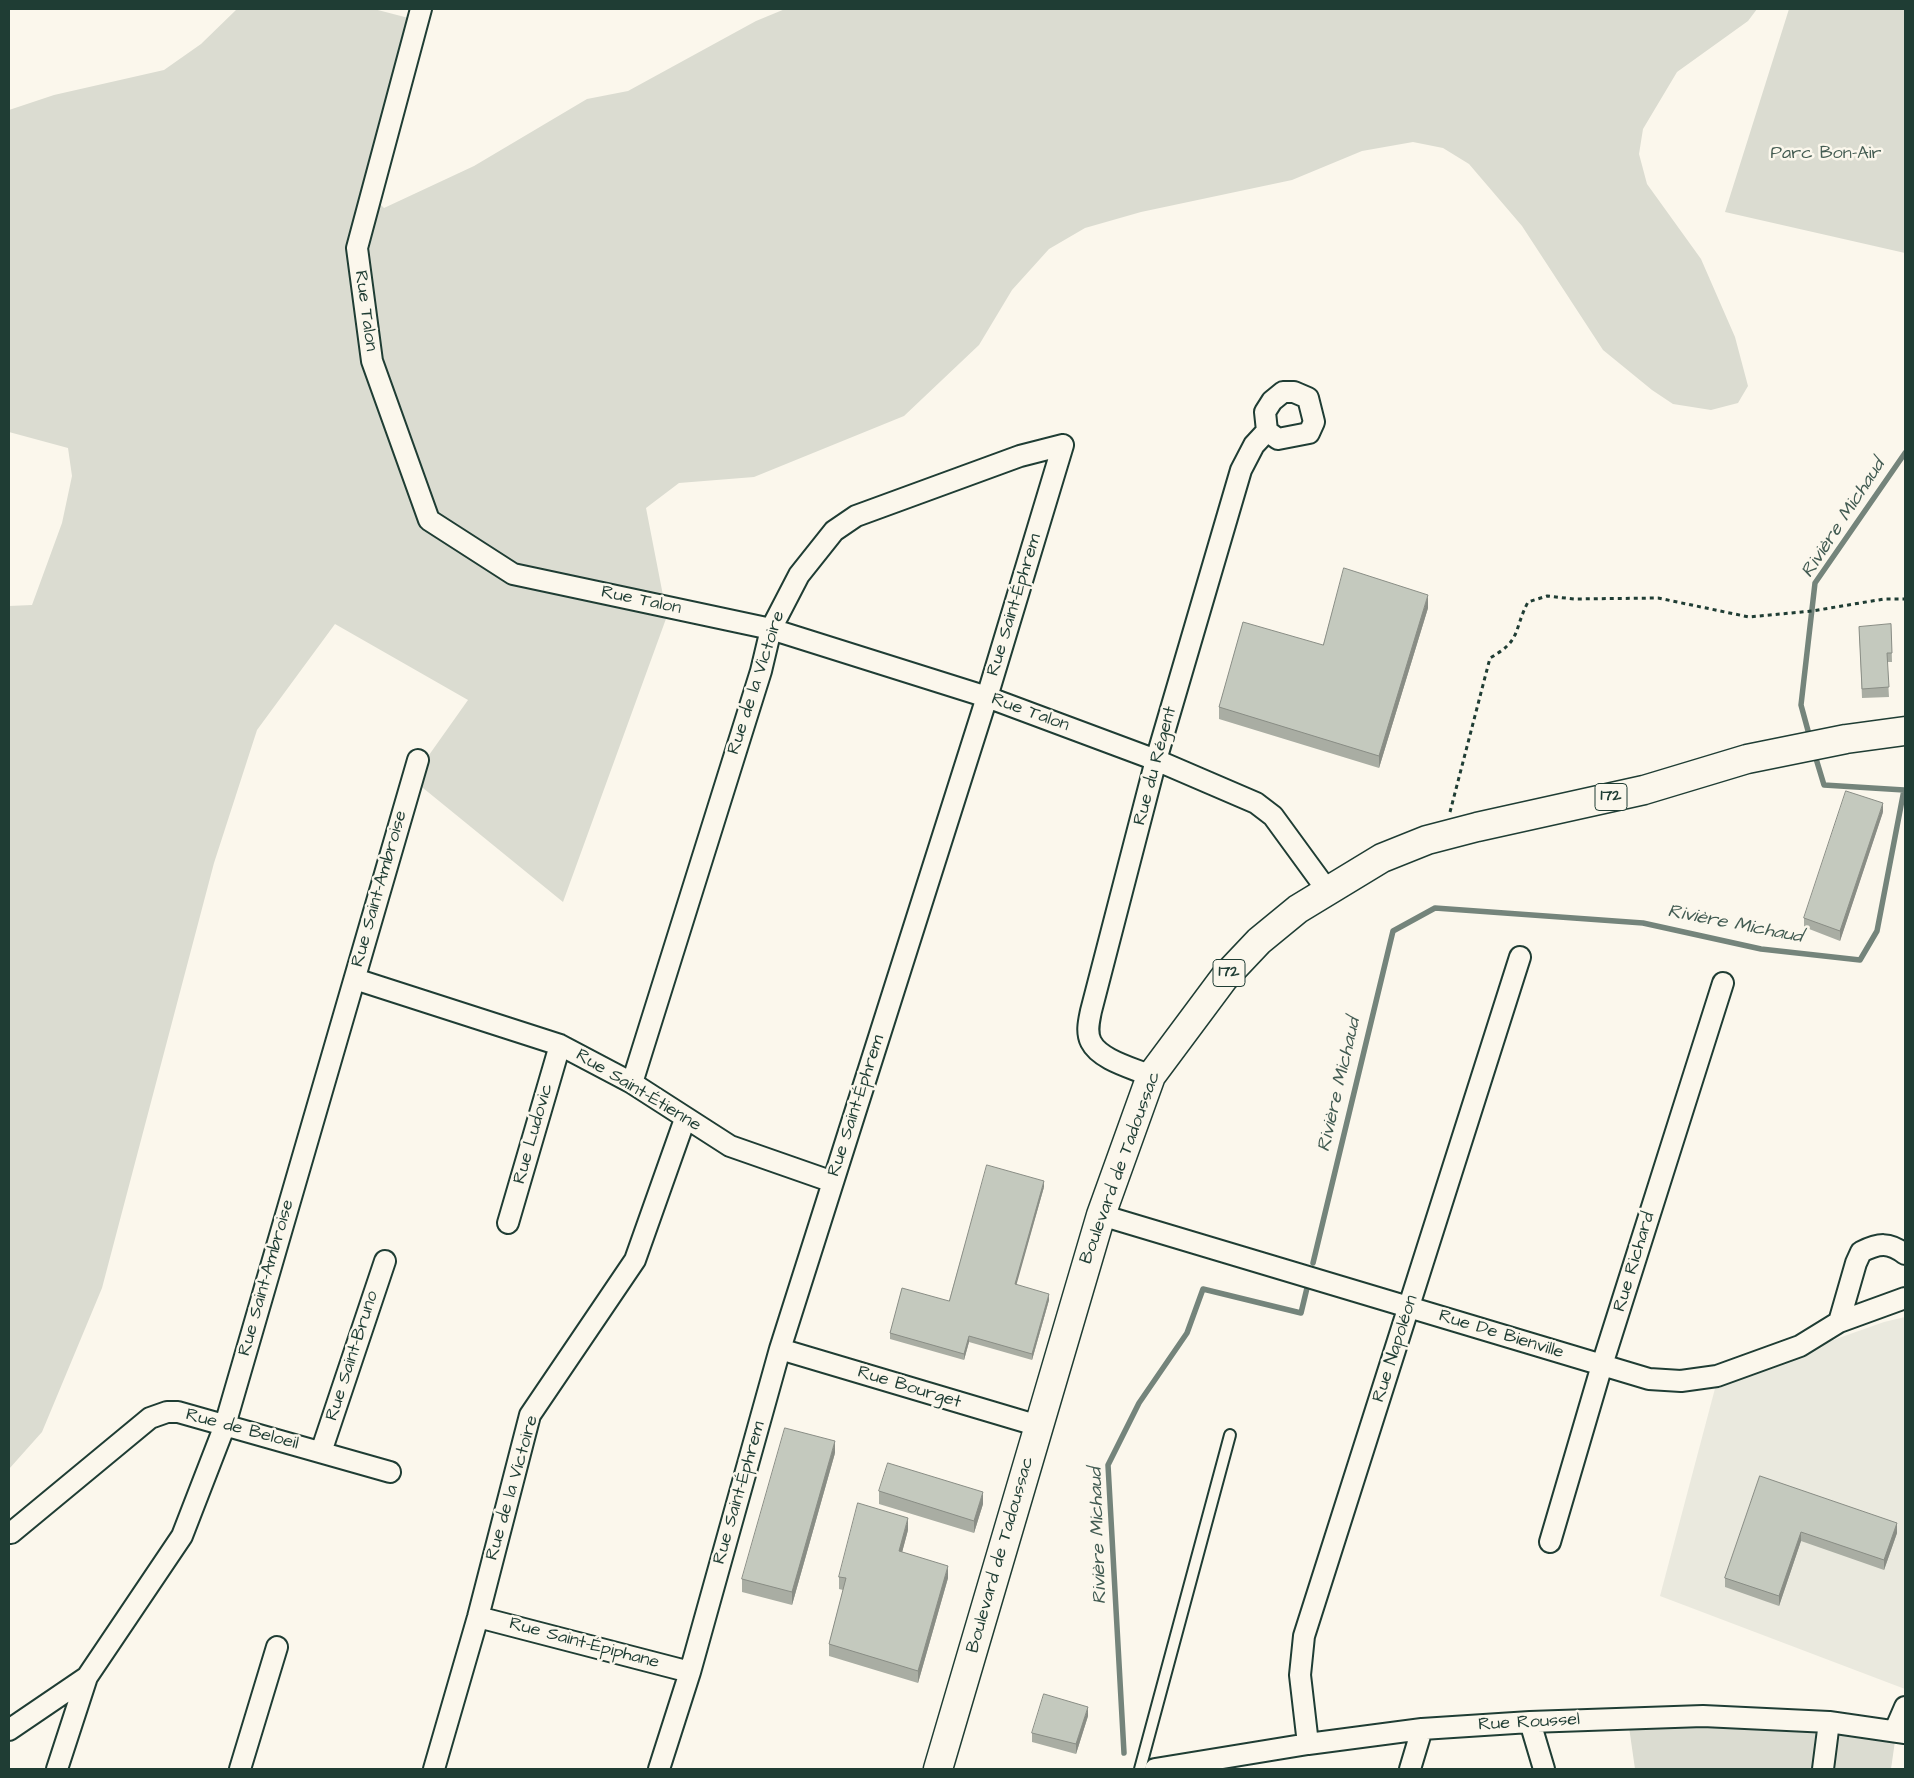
<!DOCTYPE html>
<meta charset="utf-8">
<style>
body{margin:0}
#map{position:relative;width:1914px;height:1778px;overflow:hidden;background:#fbf7ec;font-family:"Architects Daughter",sans-serif}
canvas{display:block}
.frame{position:absolute;inset:0;border:10px solid #1f3d34;pointer-events:none}
</style>
<div id="map">
<canvas width="1914" height="1778"></canvas>
<div class="frame"></div>
</div>
<script>
const ctx = document.querySelector('canvas').getContext('2d');
ctx.lineJoin = 'round';
function fill(path, color) {
  ctx.fillStyle = color;
  ctx.fill(path, 'evenodd');
}
function trace(path, color, width, dash) {
  ctx.strokeStyle = color;
  ctx.lineWidth = width;
  ctx.lineCap = dash ? 'butt' : 'round';
  ctx.setLineDash(dash || []);
  ctx.stroke(path);
}
function label(font, color, halo, rows, align = 'center') {
  ctx.font = font + ' "Architects Daughter",sans-serif';
  ctx.lineWidth = 5;
  ctx.setLineDash([]);
  ctx.textBaseline = 'middle';
  ctx.strokeStyle = halo;
  ctx.fillStyle = color;
  for (const [text, x, y, turn = 0] of rows) {
    ctx.save();
    ctx.translate(x, y);
    ctx.rotate((+turn || 0) * Math.PI / 180);
    ctx.textAlign = isNaN(turn) ? turn : align;
    if (halo) ctx.strokeText(text, 0, 0);
    ctx.fillText(text, 0, 0);
    ctx.restore();
  }
}
fill(new Path2D(`
 M1905,1317V1689L1660,1596L1717,1381L1884,1322Z`), '#eae9de');
fill(new Path2D(`
 M237,9H374L420,21L378,202L384,208L474,166L587,99L628,91L756,21L785,9H1757L1748,21L1677,72L1643,129L1639,154L1647,184L1701,259L1735,337L1748,386L1738,403L1711,410L1673,404L1652,390L1603,350L1522,226L1469,164L1443,148L1413,142L1362,151L1292,180L1141,212L1085,228L1049,249L1012,290L979,345L904,416L754,477L679,483L646,508L667,616L563,902L412,779L468,700L335,624L257,730L214,863L102,1288L42,1432L9,1469V606L32,605L62,523L72,476L68,448L9,432V110L54,95L164,70L201,44Z
 M1789,9H1905V253L1725,212Z
 M1628,1720L1896,1734L1891,1769H1635Z`), '#dbdcd1');
trace(new Path2D(`
 M1810,738L1801,705L1815,583L1905,453
 M1313,1263L1393,931L1435,908L1643,923L1761,949L1860,960L1877,931L1904,790L1824,785L1814,752
 M1124,1753L1108,1465L1139,1403L1187,1333L1203,1289L1301,1313L1307,1288`), '#74847b', 5.5);
const service = new Path2D(`
 M1140,1769L1230,1435`);
const minor = new Path2D(`
 M421,9L357,248L372,361L429,520L513,574L771,629L987,697L1156,760L1256,803L1273,816L1327,890
 M1283,392H1294L1308,398L1314,422L1309,433L1278,439L1267,431L1265,412L1272,401Z
 M355,979L560,1045L632,1083L730,1146L833,1182
 M1151,1076C1133,1068 1100,1060 1091,1042C1086,1032 1089,1021 1091,1011L1156,760L1241,470L1254,445L1267,431
 M632,1083L761,671L771,629L799,575L834,531L856,516L1020,456L1063,445
 M1101,1215L1649,1379L1681,1381L1717,1376L1800,1346L1839,1322L1905,1298
 M508,1223L560,1045
 M1839,1322L1856,1263L1861,1252C1879,1243 1889,1242 1905,1254
 M780,1349L1039,1426
 M321,1452L385,1261
 M11,1533L150,1418L167,1412H178L390,1472
 M1550,1542L1602,1365L1723,983
 M478,1617L690,1672
 M1530,1722L1544,1769
 M9,1730L87,1677
 M1895,1730L1905,1707
 M1308,1744L1300,1675L1304,1636L1520,957
 M57,1769L87,1677L182,1536L225,1425L418,760
 M240,1769L277,1647
 M434,1769L478,1617L530,1415L635,1260L685,1119
 M659,1769L690,1672L780,1349L987,697L1063,445
 M1155,1769L1308,1744L1422,1729L1530,1722L1703,1716L1829,1722L1905,1733
 M1410,1769L1422,1729
 M1823,1769L1829,1722`);
const primary = new Path2D(`
 M938,1769L1101,1215L1151,1076L1224,978L1259,941L1298,909L1382,858L1427,840L1477,827L1644,790L1747,759L1846,739L1905,731`);
trace(service, '#1f3d34', 14);
trace(minor, '#1f3d34', 24);
trace(primary, '#1f3d34', 31);
trace(new Path2D(`
 M1450,812L1490,658C1522,640 1513,631 1528,602L1547,596L1574,599L1658,598L1749,617L1812,611L1884,599H1905`), '#1f3d34', 3, [4, 4]);
trace(service, '#fbf7ec', 10);
trace(minor, '#fbf7ec', 20);
trace(primary, '#fbf7ec', 28);
fill(new Path2D(`
 M1428,608L1379,768L1219,719V707L1323,645Z
 M1891,624L1892,662H1887L1889,697L1862,698L1859,627Z
 M1883,812L1840,941L1804,927V918Z
 M1044,1187L1016,1284L1049,1300L1032,1360L969,1342L964,1360L890,1339V1333L949,1301Z
 M835,1453L792,1605L742,1592V1579Z
 M1760,1476L1897,1533L1884,1570L1801,1541L1779,1606L1725,1587V1578Z
 M879,1491L983,1504L974,1533L879,1504Z
 M908,1530L902,1552L948,1578L918,1683L829,1656V1644L843,1590L839,1589V1577Z
 M1088,1716L1076,1754L1032,1742V1733Z`), '#a9ada3');
fill(new Path2D(`
 M1428,595V608L1379,768V756Z
 M1883,803V812L1840,941V931Z
 M1044,1181V1187L1015,1290V1284Z
 M1049,1294V1300L1032,1360V1354Z
 M969,1336V1342L964,1360V1354Z
 M835,1441V1453L792,1605V1592Z
 M983,1492V1504L974,1533V1521Z
 M908,1518V1530L899,1564V1551Z
 M1897,1523V1533L1884,1570V1560Z
 M1801,1532V1541L1779,1606V1596Z
 M948,1566V1578L918,1683V1671Z
 M1088,1707V1716L1076,1754V1744Z`), '#898d85');
const building = new Path2D(`
 M1344,568L1428,595L1379,756L1219,707L1243,622L1323,645Z
 M1891,624L1892,653H1887L1889,687L1862,689L1859,627Z
 M1846,791L1883,803L1840,931L1804,918Z
 M987,1165L1044,1181L1015,1284L1049,1294L1032,1354L969,1336L964,1354L890,1333L902,1288L949,1301Z
 M785,1428L835,1441L792,1592L742,1579Z
 M888,1463L983,1492L974,1521L879,1491Z
 M1760,1476L1897,1523L1884,1560L1801,1532L1779,1596L1725,1578Z
 M858,1503L908,1518L899,1551L948,1566L918,1671L829,1644L846,1578L839,1577Z
 M1044,1694L1088,1707L1076,1744L1032,1733Z`);
fill(building, '#c4c9be');
trace(building, '#898d85', 1);
for (const [x, y, w] of [
 [1611,797,32],
 [1229,973,32]
]) {
  const box = new Path2D();
  box.roundRect(x - w / 2, y - 13.5, w, 27, 4);
  ctx.fillStyle = '#fbf7ec';
  ctx.fill(box);
  trace(box, '#1f3d34', 1);
}
label('bold 16px', '#1f3d34', null, [
 ["172",1611,797],
 ["172",1229,973]
]);
label('18px', '#455d53', '#fbf7ec', [
 ["Parc Bon-Air",1826,154]
]);
label('18px', '#1f3d34', '#fbf7ec', [
 ["Rue Talon",365,311,82],
 ["Rue Talon",641,601,12],
 ["Rue Saint-Éphrem",1015,605,-73],
 ["Rue de la Victoire",757,683,-72],
 ["Rue Talon",1030,713,20],
 ["Rue du Régent",1156,766,-75],
 ["Rue Saint-Ambroise",380,889,-74],
 ["Rue Saint-Étienne",638,1091,31],
 ["Rue Saint-Éphrem",857,1106,-72],
 ["Rue Ludovic",534,1134,-74],
 ["Boulevard de Tadoussac",1121,1168,-70],
 ["Rue Richard",1635,1262,-73],
 ["Rue Saint-Ambroise",267,1278,-74],
 ["Rue De Bienville",1501,1335,17],
 ["Rue Napoléon",1396,1349,-72],
 ["Rue Saint-Bruno",353,1356,-72],
 ["Rue Bourget",909,1388,17],
 ["Rue de Beloeil",242,1430,15],
 ["Rue de la Victoire",513,1488,-74],
 ["Rue Saint-Éphrem",740,1493,-74],
 ["Boulevard de Tadoussac",1001,1555,-74],
 ["Rue Saint-Épiphane",584,1644,15],
 ["Rue Roussel",1529,1723,-3]
]);
label('italic 19px', '#425b52', '#fbf7ec', [
 ["Rivière Michaud",1844,519,-57],
 ["Rivière Michaud",1735,925,11],
 ["Rivière Michaud",1340,1085,-77],
 ["Rivière Michaud",1099,1536,-92]
]);
</script>
